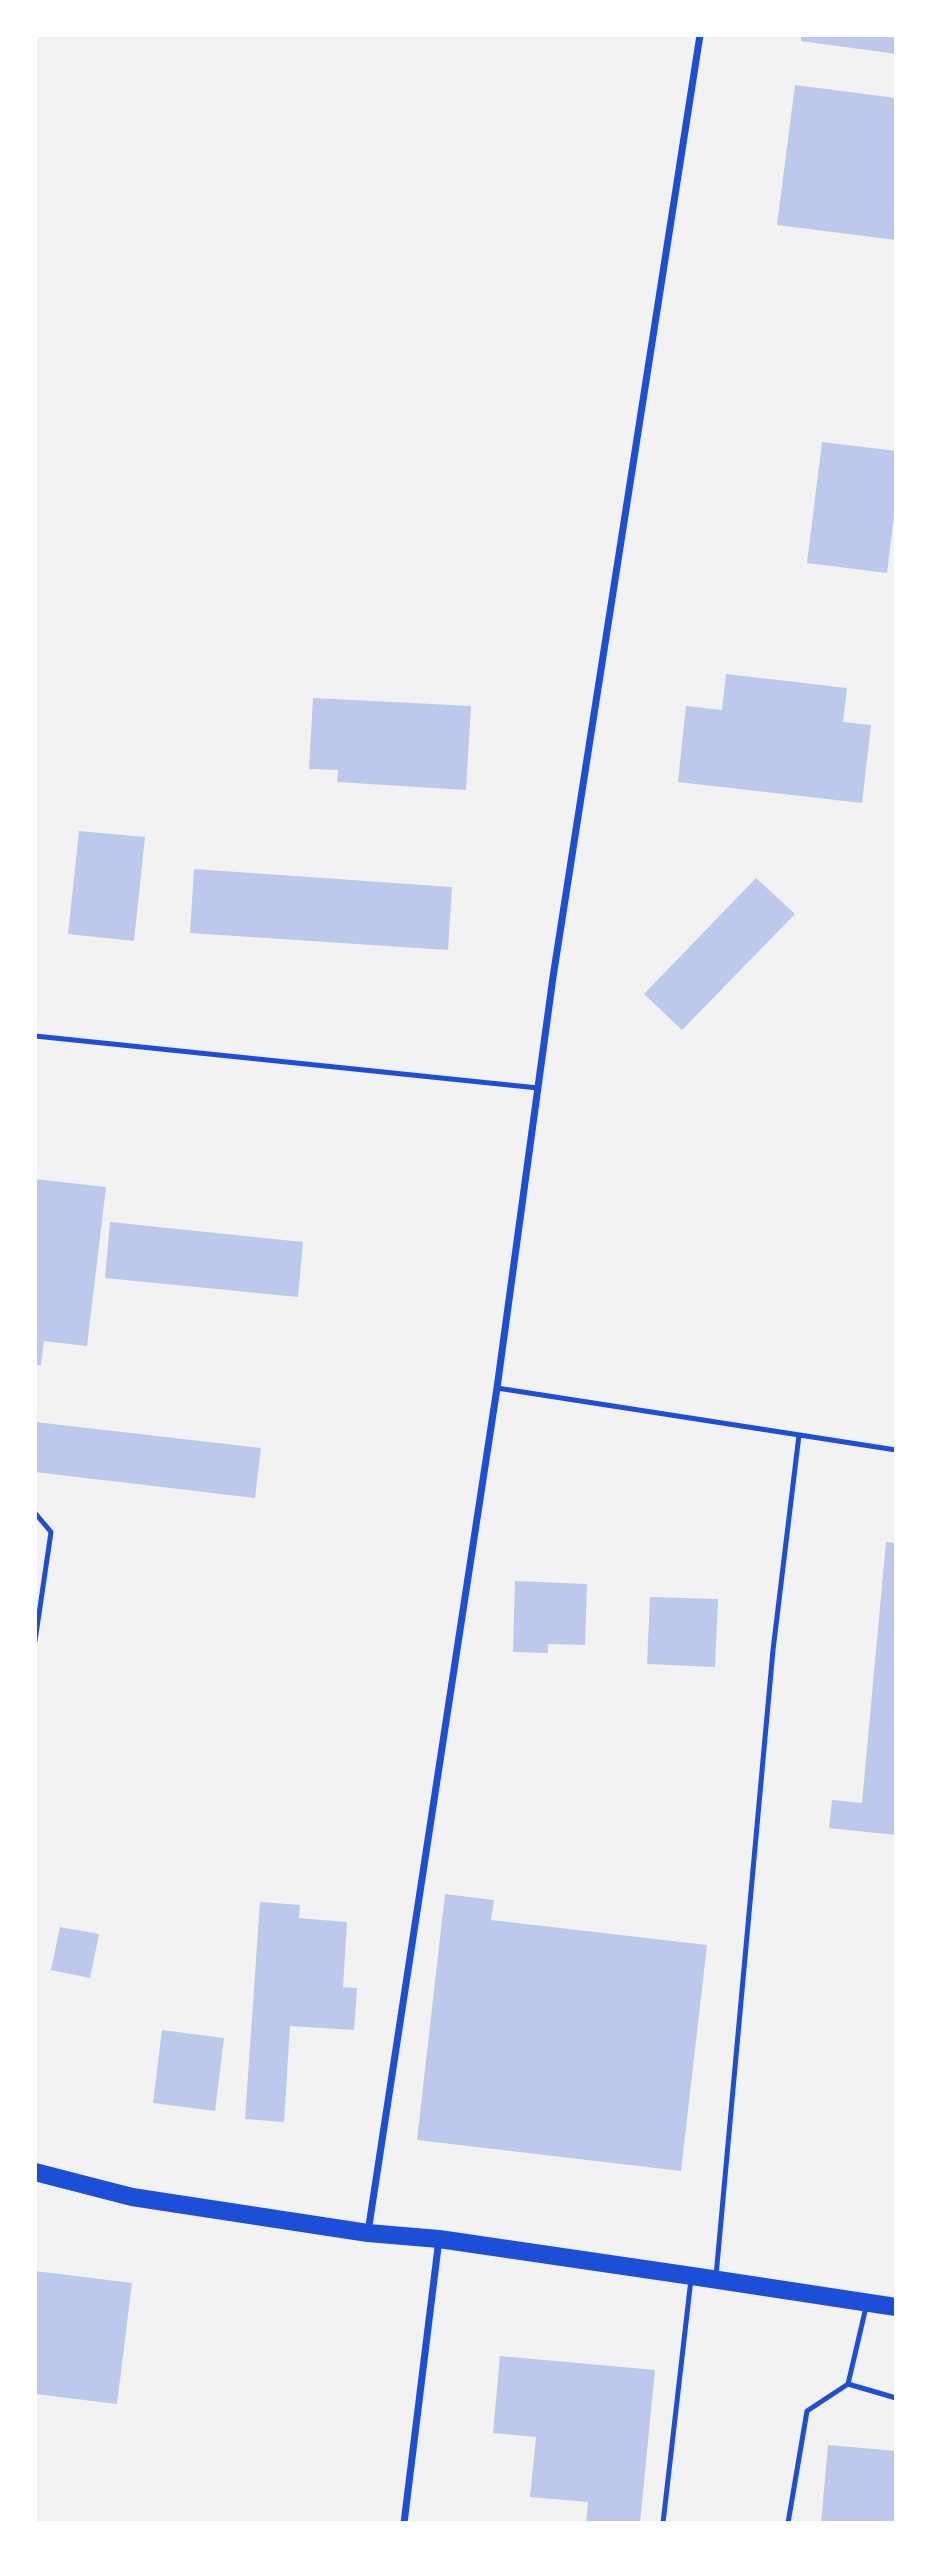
<!DOCTYPE html>
<style>
body{margin:0}
#map{position:relative;width:931px;height:2558px;overflow:hidden;background:#f2f2f2;font-family:Barlow,sans-serif}
canvas{display:block}
.frame{position:absolute;inset:0;border:37px solid #fff;pointer-events:none}
</style>
<div id="map">
<canvas width="931" height="2558"></canvas>
<div class="frame"></div>
</div>
<script>
const ctx = document.querySelector('canvas').getContext('2d');
ctx.lineJoin = 'round';
function fill(path, color) {
  ctx.fillStyle = color;
  ctx.fill(path, 'evenodd');
}
function trace(path, color, width, dash) {
  ctx.strokeStyle = color;
  ctx.lineWidth = width;
  ctx.lineCap = dash ? 'butt' : 'round';
  ctx.setLineDash(dash || []);
  ctx.stroke(path);
}
fill(new Path2D(`
 M801,35H896V54L801,41Z
 M795,85L896,98V240L777,225Z
 M822,442L896,451V516H894L887,573L807,563Z
 M726,674L847,688L843,722L871,725L862,803L678,782L686,706L722,710Z
 M313,698L471,706L466,790L337,782L338,770L309,769Z
 M79,831L145,837L134,941L68,934Z
 M194,869L452,887L448,950L190,933Z
 M756,878L795,914L682,1030L644,994Z
 M35,1179L106,1187L87,1346L44,1341L41,1365H35Z
 M110,1222L303,1242L298,1297L105,1278Z
 M35,1422L261,1448L255,1498L35,1472Z
 M886,1542L896,1543V1835L829,1828L832,1800L862,1803Z
 M515,1581L587,1584L585,1645L548,1644V1653L513,1652Z
 M650,1597L718,1599L715,1667L647,1664Z
 M445,1894L494,1900L491,1920L707,1945L681,2171L417,2140Z
 M260,1902L300,1905L299,1918L347,1922L343,1987L357,1988L354,2030L290,2026L284,2122L245,2119Z
 M60,1927L99,1934L90,1978L51,1970Z
 M162,2030L224,2038L215,2111L153,2103Z
 M35,2271L132,2283L117,2404L35,2394Z
 M500,2356L655,2370L640,2523H586L588,2502L530,2497L536,2437L493,2433Z
 M828,2445L896,2451V2523H821Z`), '#bdc9ec');
trace(new Path2D(`
 M35,1036L538,1088
 M497,1388L896,1450
 M35,1513L51,1532L35,1641
 M716,2276L773,1650L799,1435
 M848,2384L896,2398
 M663,2523L691,2279
 M788,2523L807,2411L848,2384L866,2307`), '#1d4ed8', 5);
trace(new Path2D(`
 M368,2232L497,1388L553,977L700,35
 M404,2523L439,2239`), '#1d4ed8', 7);
trace(new Path2D(`
 M35,2172L132,2197L368,2233L439,2239L692,2276L896,2307`), '#1d4ed8', 18);
</script>
